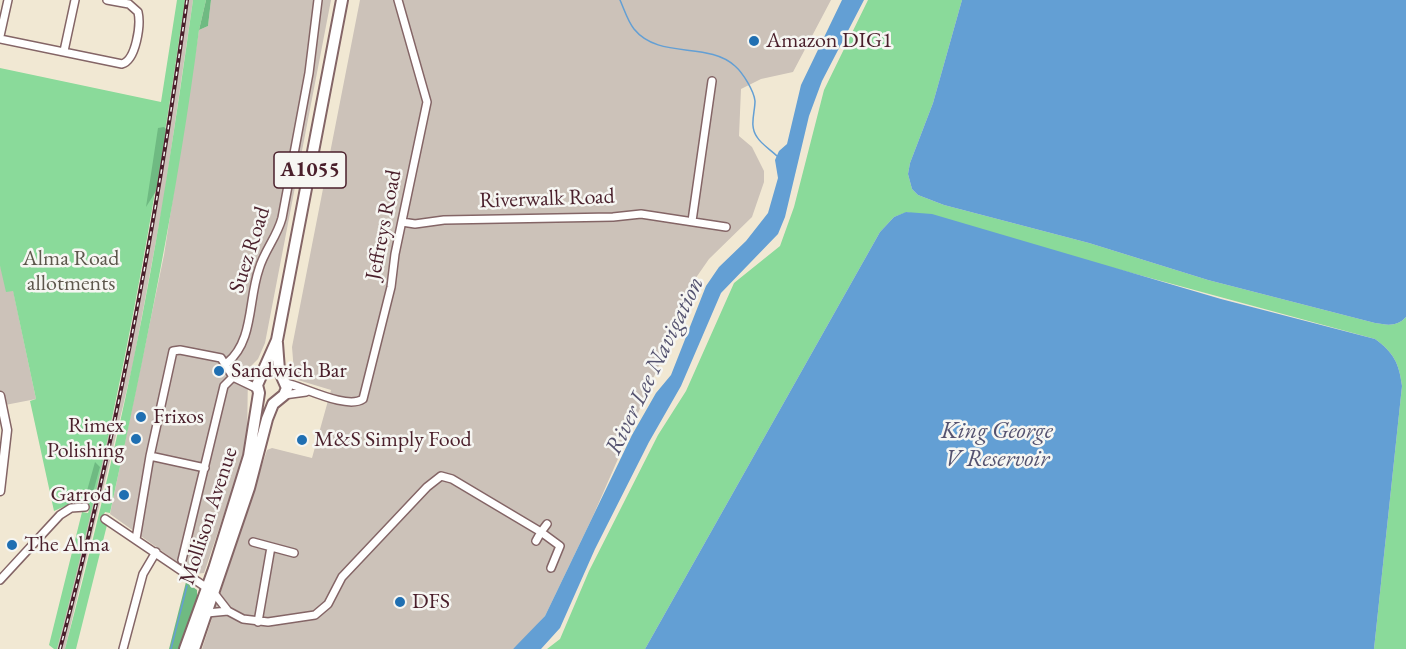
<!DOCTYPE html>
<style>
body{margin:0}
canvas{display:block;background:#f1e8d3}
</style>
<canvas width="1406" height="649"></canvas>
<script>
const ctx = document.querySelector('canvas').getContext('2d');
ctx.lineJoin = 'round';
function fill(path, color) {
  ctx.fillStyle = color;
  ctx.fill(path, 'evenodd');
}
function trace(path, color, width, dash) {
  ctx.strokeStyle = color;
  ctx.lineWidth = width;
  ctx.lineCap = dash ? 'butt' : 'round';
  ctx.setLineDash(dash || []);
  ctx.stroke(path);
}
function label(font, color, halo, rows, align = 'center') {
  ctx.font = font + ' "EB Garamond",serif';
  ctx.lineWidth = 5;
  ctx.setLineDash([]);
  ctx.textBaseline = 'middle';
  ctx.strokeStyle = halo;
  ctx.fillStyle = color;
  for (const [text, x, y, turn = 0] of rows) {
    ctx.save();
    ctx.translate(x, y);
    ctx.rotate((+turn || 0) * Math.PI / 180);
    ctx.textAlign = isNaN(turn) ? turn : align;
    if (halo) ctx.strokeText(text, 0, 0);
    ctx.fillText(text, 0, 0);
    ctx.restore();
  }
}
fill(new Path2D(`
 M185,0H193L164,198L133,364L65,649H57L125,365L153,211Z
 M211,0H331L265,343L258,359L248,369L247,446L204,573L194,574L110,514L164,255L199,30L208,26Z
 M360,0H831L793,72L761,79L741,89L739,136L752,147L764,171V182L752,217L709,259L693,282L694,285L593,516L545,616L522,641L513,649H202L267,450L272,448L312,458L331,390L298,380L294,372L292,347Z
 M0,266L13,290L36,399L0,406Z`), '#ccc2b9');
fill(new Path2D(`
 M177,0H185C154,214 118,419 57,649H54L49,645L82,512L88,513L90,507L81,504V499L54,511L30,401L36,399L13,291L6,292L0,266V68L161,102Z
 M193,0H206L199,30C178,193 145,353 110,513L105,512L101,521L107,525L76,649H65C90,554 113,458 133,362C158,242 176,121 193,0Z
 M868,0H962L933,103L910,163L908,174L912,189L918,195L944,205L1089,243L1208,280L1375,323C1387,325 1397,327 1406,317V649H1374L1402,386C1399,363 1394,353 1375,339L907,212L894,217L880,232L645,649H547L560,639L589,571L658,435L686,391L734,283L780,246L794,207L824,90Z`), '#8ada9a');
fill(new Path2D(`
 M206,0H211L208,26L199,30Z
 M164,127L166,129L156,191L146,207L158,128Z
 M95,462L100,467L94,489L85,498Z
 M186,582L197,590V602L180,649H169Z`), '#6fba82');
fill(new Path2D(`
 M842,0H864L822,81L809,116L785,217L778,234L721,293L681,386L649,442L595,549L560,628L541,649H513L545,616L632,435L656,393L671,375L706,286L719,267L746,241L768,213L778,178L775,160L779,151L787,144L801,85Z
 M962,0H1406V317C1397,327 1387,325 1375,323L1208,280L1089,243L944,205L918,195L912,189L908,174L910,163L933,103Z
 M906,212L932,214L1221,299L1375,339C1394,353 1399,363 1402,386L1374,649H645L880,232L894,217Z`), '#639fd4');
trace(new Path2D(`
 M620,0C624,9 628,22 634,29C659,60 708,41 735,66C743,73 754,91 755,101C755,113 749,126 757,137C761,144 771,150 777,156
 M171,649L187,586`), '#639fd4', 1.5);
const minor = new Path2D(`
 M0,36L8,0
 M0,39L122,64C136,60 141,25 138,12L129,4L107,0
 M64,51L75,0
 M692,221L712,81
 M402,222L415,224L444,220L613,217L641,214L726,227
 M227,363C254,341 248,300 259,269C264,251 277,237 282,218L309,73L318,0
 M235,378L262,375
 M286,383C304,387 347,410 363,399L391,287L395,254L427,102L398,0
 M284,395L306,392
 M150,456L205,468
 M105,519L207,588
 M547,524L541,532L560,546L551,568
 M136,539L150,456L173,351L180,350L221,358L233,377L258,389
 M253,542L294,553
 M182,560L224,386L233,377
 M0,580L60,515L71,508L85,507
 M214,593L228,611L243,619L268,622L315,615L328,604L342,577L427,487L441,476L452,479L541,532L536,541
 M207,613L228,611
 M258,622L271,547
 M123,649L143,574L156,552`);
const tertiary = new Path2D(`
 M0,396L7,430L0,491`);
const primary = new Path2D(`
 M185,649L214,569L249,456L259,393L257,385L277,340L342,0
 M194,649L249,488L267,419L273,404L284,395L287,388L279,370L277,343`);
trace(minor, '#846566', 10);
trace(tertiary, '#846566', 11);
trace(primary, '#846566', 14);
trace(minor, '#fff', 7);
trace(tertiary, '#fff', 8);
trace(primary, '#fff', 10);
const rail = new Path2D(`
 M60,649C117,436 157,219 187,0`);
trace(rail, '#4a1f2b', 4);
trace(rail, '#f6f6f2', 1.5, [4.5]);
for (const [x, y, r, color] of [
 [754,41,6,"#1f6fb2"],
 [219,371,6,"#1f6fb2"],
 [141,417,6,"#1f6fb2"],
 [136,439,6,"#1f6fb2"],
 [302,440,6,"#1f6fb2"],
 [124,495,6,"#1f6fb2"],
 [12,545,6,"#1f6fb2"],
 [400,602,6,"#1f6fb2"]
]) {
  const dot = new Path2D();
  dot.arc(x, y, r, 0, 2 * Math.PI);
  ctx.fillStyle = color;
  ctx.fill(dot);
  trace(dot, '#f6f6f2', 2);
}
for (const [x, y, w] of [
 [310,170,72]
]) {
  const box = new Path2D();
  box.roundRect(x - w / 2, y - 18, w, 36, 4.5);
  ctx.fillStyle = '#f6f6f2';
  ctx.fill(box);
  trace(box, '#4a1f2b', 1.5);
}
label('bold 21px', '#4a1f2b', null, [
 ["A1055",310,170]
]);
label('22px', '#4a1f2b', '#f6f6f2', [
 ["Amazon DIG1",766,41],
 ["Sandwich Bar",231,371],
 ["Frixos",153,417],
 ["Rimex",124,426,"right"],
 ["Polishing",124,451,"right"],
 ["M&S Simply Food",314,440],
 ["Garrod",112,495,"right"],
 ["The Alma",24,545],
 ["DFS",412,602]
], 'left');
label('22px', '#4a1f2b', '#f6f6f2', [
 ["Riverwalk Road",547,199,-2],
 ["Jeffreys Road",384,225,-79],
 ["Suez Road",250,250,-72],
 ["Mollison Avenue",209,516,-72]
]);
label('22px', '#5d574c', '#f6f6f2', [
 ["Alma Road",71,259],
 ["allotments",71,284]
]);
label('italic 24px', '#54526f', '#f6f6f2', [
 ["River Lee Navigation",655,366,-64],
 ["King George",997,431],
 ["V Reservoir",997,459]
]);
</script>
